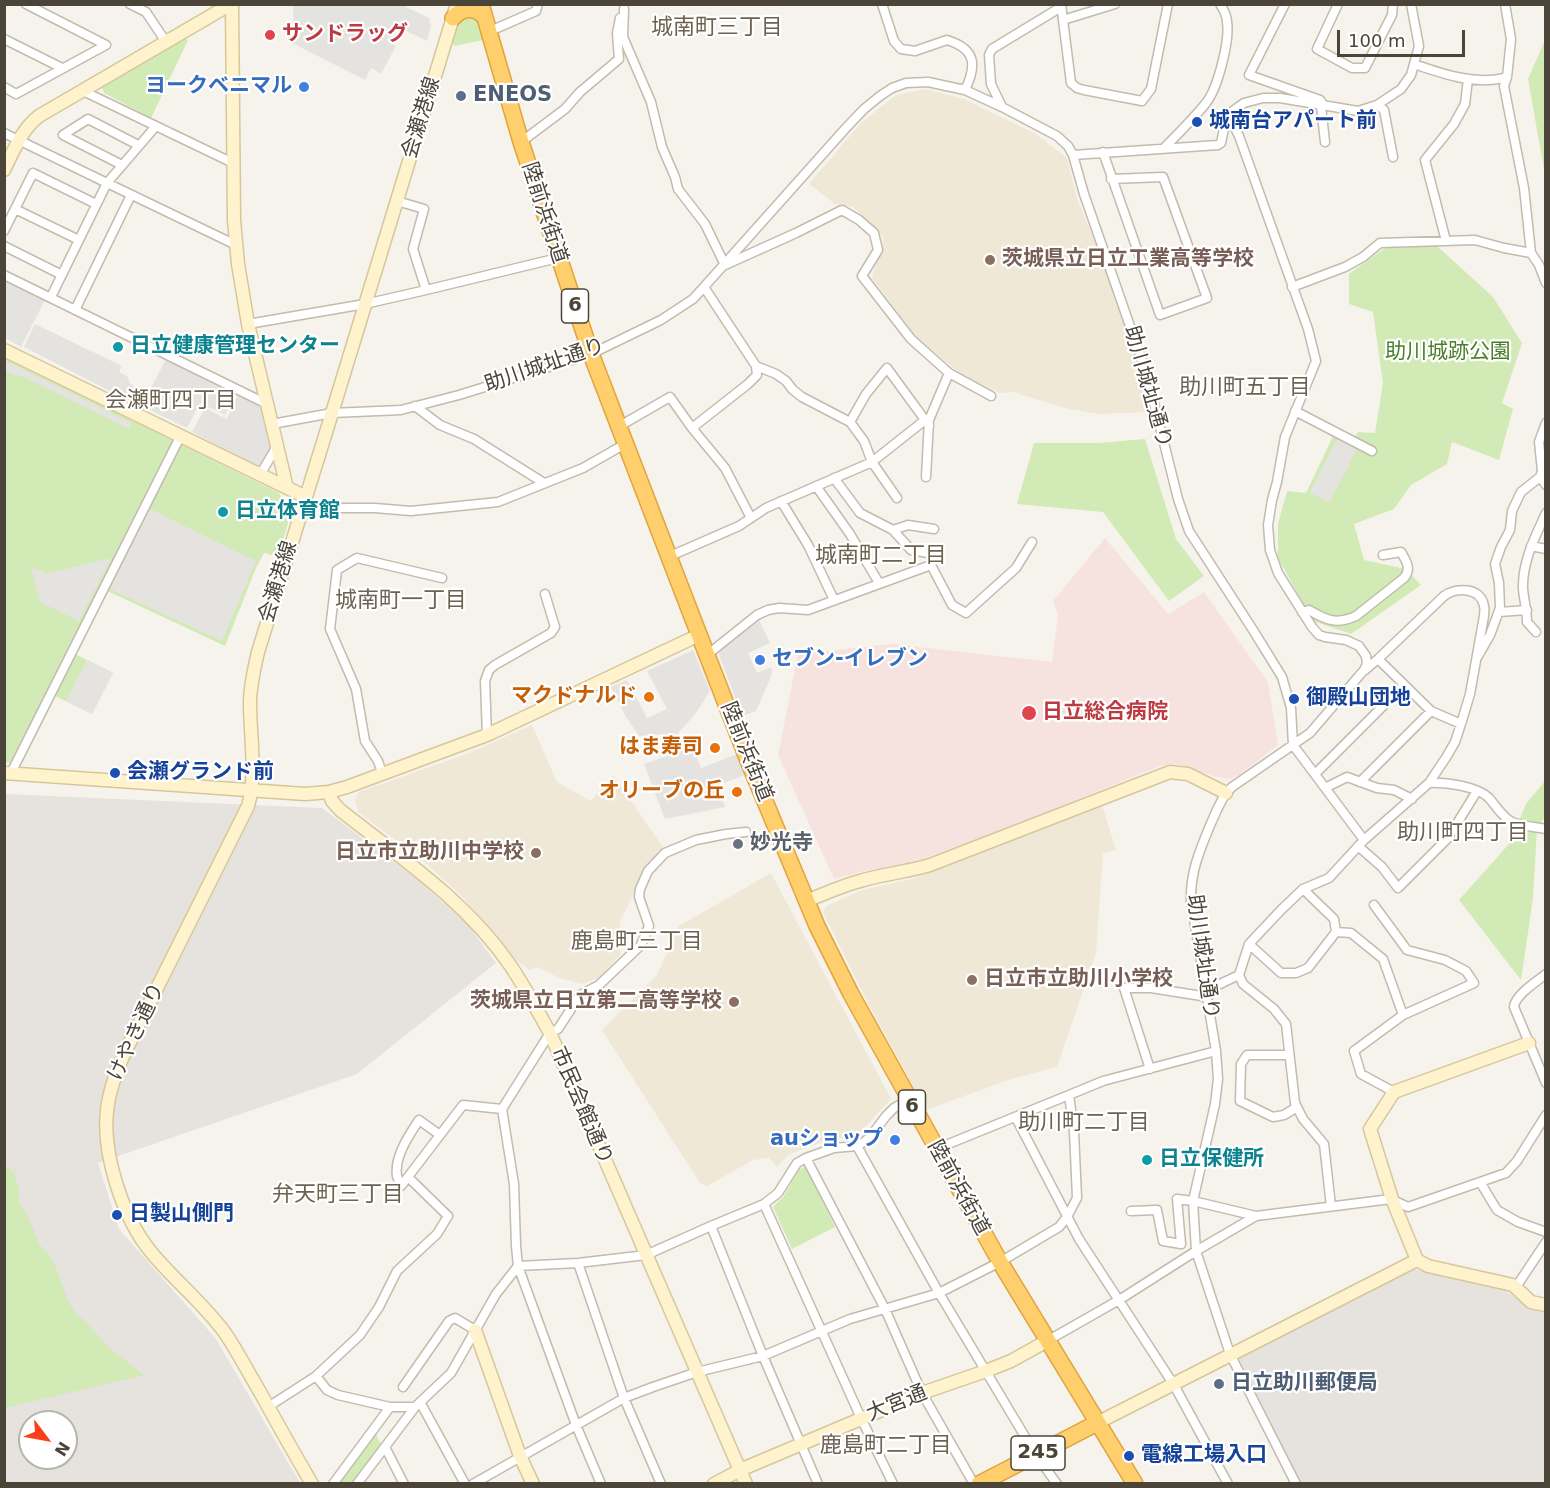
<!DOCTYPE html>
<meta charset="utf-8">
<style>
body{margin:0}
#map{position:relative;width:1550px;height:1488px;overflow:hidden;background:#f6f3ec;font-family:"DejaVu Sans",sans-serif}
canvas{display:block}
.frame{position:absolute;inset:0;border:6px solid #4b4439;pointer-events:none}
.north{position:absolute;left:18px;top:1410px;width:60px;height:60px;box-sizing:border-box;background:#fff;border:2px solid #b7b4b0;border-radius:50%;rotate:122deg;font-size:16px;font-weight:700;line-height:24px;text-align:center;color:#4b4439}
.north::after{content:'';display:block;margin:auto;width:21px;height:27px;background:#fc3f1d;clip-path:polygon(50% 0,100% 100%,50% 72%,0 100%)}
.scale{position:absolute;left:1337px;top:30px;width:128px;height:27px;box-sizing:border-box;border:3px solid #4b4439;border-top:0;padding-left:8px;font-size:18px;line-height:21px;white-space:nowrap;color:#4b4439;-webkit-text-stroke:4px #fff;paint-order:stroke}
</style>
<div id="map">
<canvas width="1550" height="1488"></canvas>
<div class="frame"></div>
<div class="north">N</div>
<div class="scale">100 m</div>
</div>
<script>
const ctx = document.querySelector('canvas').getContext('2d');
ctx.lineJoin = 'round';
function fill(path, color) {
  ctx.fillStyle = color;
  ctx.fill(path, 'evenodd');
}
function trace(path, color, width, dash) {
  ctx.strokeStyle = color;
  ctx.lineWidth = width;
  ctx.lineCap = dash ? 'butt' : 'round';
  ctx.setLineDash(dash || []);
  ctx.stroke(path);
}
function label(font, color, halo, rows, align = 'center') {
  ctx.font = font + ' "DejaVu Sans","Noto Sans JP",sans-serif';
  ctx.lineWidth = 4.5;
  ctx.setLineDash([]);
  ctx.textBaseline = 'middle';
  ctx.strokeStyle = halo;
  ctx.fillStyle = color;
  for (const [text, x, y, turn = 0] of rows) {
    ctx.save();
    ctx.translate(x, y);
    ctx.rotate((+turn || 0) * Math.PI / 180);
    ctx.textAlign = isNaN(turn) ? turn : align;
    if (halo) ctx.strokeText(text, 0, 0);
    ctx.fillText(text, 0, 0);
    ctx.restore();
  }
}
fill(new Path2D(`
 M5,794L322,808L418,880L468,925L496,963L357,1074L98,1163L119,1229L216,1339L300,1483L5,1484ZM30,1422H66V1458H30Z
 M1413,1269L1500,1287L1532,1309L1545,1312V1483H1301L1238,1357Z`), '#e6e2dd');
fill(new Path2D(`
 M925,89L964,99L1036,134L1067,158L1077,199L1095,241L1136,356L1148,412L1100,414L1068,409L1013,392L1000,393L965,377L918,339L872,278L884,238L853,207L835,204L809,184L861,123L896,95Z
 M532,725L557,782L591,801L613,775L663,847L646,869L620,921V955L600,977L582,984L559,978L538,967L530,970L515,959L463,897L421,859L358,812L355,801L359,792L467,754Z
 M1102,805L1116,850L1103,853L1096,953L1057,1067L1011,1079L926,1110L870,1007L823,912L826,906L859,891L915,878Z
 M771,873L891,1099L865,1127L852,1137L825,1141L789,1154L777,1167L769,1158L753,1160L707,1186L700,1183L602,1030L657,975L679,926Z`), '#efe8d6');
fill(new Path2D(`
 M1105,538L1168,614L1204,592L1268,682L1278,745L1239,775L1230,779L1213,776L1182,765L1172,764L1160,766L990,835L921,859L896,866L864,871L834,879L778,755L798,654L891,644L1052,662L1058,615L1053,601Z`), '#f6e3e0');
fill(new Path2D(`
 M468,15L477,17L483,40L455,46L450,41L456,20Z
 M183,37L188,40L151,118L104,93L101,85Z
 M1545,40V175L1528,79Z
 M1437,246L1493,297L1522,343L1502,403L1513,409L1499,460L1452,442L1447,464L1411,485L1394,509L1354,524L1364,560L1406,569L1421,585L1351,634L1313,621L1278,558V524L1287,491L1306,493L1337,428L1354,438L1358,432L1375,433L1383,383L1373,312L1349,304V274L1385,248Z
 M5,357L279,493L287,508L288,523L278,557L264,553L256,568L225,646L101,588L69,651L113,673L92,714L47,692L10,763L5,762Z
 M1145,439L1176,539L1204,576L1169,601L1103,512L1017,504L1034,443H1099Z
 M1545,781V817L1537,828L1533,898L1521,980L1459,900L1509,844L1526,804Z
 M5,1166L14,1172L19,1189V1201L32,1226L39,1244L49,1255L56,1268L69,1303L76,1314L86,1322L108,1347L144,1375L5,1408Z
 M806,1166L835,1227L792,1249L773,1207L784,1196L799,1170Z
 M374,1431L383,1447L355,1483L335,1484Z`), '#d2eab5');
fill(new Path2D(`
 M293,5H402L429,18L431,26L427,41L396,26L389,42L396,46L381,74L371,68L365,80L294,44Z
 M4,280L45,300L21,347L5,338Z
 M35,324L122,366L119,372L127,376L130,384L144,391L137,405L24,347Z
 M167,357L236,392L225,415L200,403L187,428L142,406Z
 M4,360L131,423L129,429L24,377L14,375L5,371Z
 M238,394L263,406L272,446L258,467L192,432L205,408L227,419Z
 M1338,437L1357,449L1330,502L1310,493Z
 M150,509L256,561L222,641L110,589Z
 M111,558L79,621L40,602L30,566L47,574Z
 M759,620L770,643L748,653L757,673L772,667L771,677L756,711L742,716L718,652Z
 M693,650L710,691L696,713L672,740L663,734L639,736L626,717L611,687L627,680L647,718L667,709L647,671Z
 M87,660L113,673L92,714L66,701Z
 M693,747L701,768L737,754L745,775L718,785L725,807L665,819L644,764Z`), '#e5e3e0');
const street = new Path2D(`
 M130,4L146,12L166,42
 M882,4L894,41L901,49L915,51L947,40C976,49 977,65 965,90
 M1061,4L1071,83L1077,88L1084,90L1142,101L1151,89L1168,4
 M1285,4L1249,75L1320,100L1324,106
 M1338,4L1317,49L1352,68H1365L1392,15L1393,4
 M1505,4L1511,39L1507,77L1504,86L1524,188L1531,253L1539,265L1546,283
 M624,9L623,37L651,102L662,147L675,177L678,189L705,224L725,265L796,233L842,210L859,220L874,233L878,250L862,276L911,339L949,373L991,396
 M1063,20L1115,4
 M488,32L536,11L538,4
 M4,39L62,68
 M1414,64C1443,74 1477,86 1507,77
 M4,87L16,94L106,45L26,4
 M83,91L233,163
 M1377,105L1384,110L1393,157
 M1321,106L1325,142
 M1002,107L991,84L989,55L992,49L1061,7
 M1226,119L1230,113L1244,103L1263,98H1280L1358,111L1377,105L1401,89L1411,75L1419,46L1411,4
 M4,133L107,183L156,126
 M521,142L565,109L580,92L619,59L617,33L620,18
 M1165,147C1179,133 1194,118 1206,103C1218,88 1230,40 1227,22C1227,15 1224,10 1220,4
 M1103,152L1160,315L1207,298L1163,177L1111,179
 M1073,155L1218,145L1221,143L1226,119L1235,128L1239,136L1308,329L1316,361L1285,437L1277,482L1272,500L1268,525L1270,550L1278,573L1312,627L1319,635L1325,637L1346,640L1359,646L1366,656L1367,664L1364,670L1310,733L1232,787L1226,793C1219,804 1214,816 1209,828C1199,852 1190,874 1191,901L1216,1051L1218,1079L1215,1104L1193,1201L1196,1251L1230,1354L1296,1484
 M122,165L63,135L88,119L138,145
 M397,201L424,209L413,249L426,290
 M15,209L79,240
 M4,231L33,173L96,204
 M1446,241L1425,160L1454,124L1465,104L1468,79
 M4,246L62,275
 M4,275L267,404
 M1292,287L1345,267L1363,257L1380,243L1475,240L1504,248L1531,253
 M51,297L107,183L236,245
 M75,310L131,195
 M248,324L365,304L426,290L558,258
 M756,366L776,374L786,381L793,390L802,397L850,422
 M415,406L440,425L474,439L544,483
 M1295,411L1372,451
 M925,420L872,462L864,441L850,422L866,394L887,368L925,420L929,426
 M272,424L332,413L401,410L459,395L591,354L661,320L693,299L704,287L845,129L864,109L880,96L892,88L906,83L928,82L965,90L1002,107L1057,136L1068,146L1073,155L1084,194L1147,375L1178,499L1189,531L1253,630L1282,677L1291,708L1293,745
 M618,427L670,397L692,428L748,384L757,375L756,366L704,287
 M692,428L725,468L751,518
 M260,475L277,446
 M926,477L929,420L949,373
 M1540,477L1546,485
 M834,478L860,513L893,530L911,550L928,553
 M816,486L850,534L879,583
 M781,501L808,545L834,600
 M302,511L333,508H375L411,511L498,502L583,468L625,444
 M893,530L908,525L934,529
 M1531,546L1546,549
 M668,557L739,526L766,508L872,462L897,498
 M1302,612L1309,610C1326,620 1336,625 1356,616L1404,578C1412,569 1406,561 1401,552L1383,555
 M1499,612L1527,610
 M1536,632L1527,622C1527,611 1524,600 1523,589C1522,562 1535,537 1546,513
 M707,655L757,615L768,610L779,608L808,610L931,565L952,605L966,613L1016,568L1032,542
 M1478,656L1490,635L1500,608L1499,583L1495,564L1501,547L1510,530L1512,511L1521,492L1540,477L1542,471L1539,442L1546,423
 M1378,659L1431,711L1461,724
 M487,735L485,681L489,670L495,665L551,633L555,627L545,594
 M1293,745L1364,840
 M11,773L180,437
 M382,773L378,761L365,741L356,689L330,629L337,570L357,558L442,578
 M1315,774L1404,685
 M1360,782L1431,711
 M1429,783C1445,782 1477,786 1489,798C1496,806 1502,817 1512,822C1522,826 1535,827 1546,829
 M1325,788L1347,777L1377,788L1394,790L1412,799
 M1358,846L1382,867L1398,888L1448,838L1477,791
 M1374,905L1407,950L1445,960L1466,971L1474,983L1403,1015
 M1336,932L1351,933L1383,959L1403,1015L1354,1051L1361,1074L1394,1092
 M1249,944L1281,973H1296L1308,968L1336,932L1334,919L1303,889
 M1546,974C1536,982 1515,995 1514,1007L1546,1083
 M1239,975L1243,984L1274,1009L1286,1024L1295,1103L1303,1119L1324,1144L1331,1206
 M1206,987L1220,984L1239,975L1249,944L1281,910L1303,889L1329,878L1364,840L1429,783L1447,756L1455,742L1461,724L1470,694L1484,616C1484,613 1485,609 1484,606C1481,587 1456,587 1444,596L1378,659L1365,670
 M1289,1055H1247L1241,1064L1240,1101L1273,1117L1284,1115L1297,1107
 M1150,1069L1124,988H1151L1208,997
 M1016,1118L1079,1239L1174,1385L1228,1484
 M440,1135L419,1120C409,1135 394,1157 397,1176C398,1180 400,1183 401,1186L463,1105L502,1109
 M857,1146L939,1293L1036,1455L1057,1484
 M936,1149L1069,1095
 M806,1158L885,1309L922,1393L974,1484
 M1480,1182L1497,1210L1518,1222L1546,1232
 M764,1204L861,1418L893,1484
 M1131,1211L1157,1210L1163,1241L1181,1244L1177,1199L1193,1201L1256,1216
 M711,1226L763,1356L818,1484
 M578,1263L624,1398L661,1484
 M1516,1287L1546,1242
 M1047,1341L1119,1300L1196,1251L1256,1216L1391,1199L1408,1207L1506,1173L1517,1161L1546,1115
 M316,1376L327,1390L338,1395L390,1407H415
 M403,1387L449,1321L455,1318L475,1330
 M420,1402L465,1484
 M268,1407L316,1376L360,1335L379,1307L397,1271L437,1234L448,1216L408,1177
 M385,1447L404,1484
 M333,1484L390,1407
 M357,1484L415,1407L451,1373L496,1294L518,1266L578,1263L646,1255L711,1226L764,1204L778,1193L797,1163L806,1158L834,1148L857,1146L864,1142L871,1136L886,1116L894,1108L908,1100
 M473,1484L624,1398L653,1387L697,1372L763,1356L850,1319L939,1293L1000,1262L1059,1227L1067,1217L1077,1198L1074,1131L1069,1095L1103,1081L1216,1051
 M601,1484L576,1425L518,1266L516,1246L514,1184L502,1109L550,1033L558,1029L580,995L599,985L641,945L649,926L639,897L640,889L648,871L665,853L696,840L726,834L746,832`);
const secondary = new Path2D(`
 M232,4L234,220L238,264L248,324L287,488
 M4,170C14,150 22,129 39,116L231,4
 M4,350L306,497
 M4,773L305,794L329,792L347,787L487,735L699,635
 M329,792L332,801L340,810C400,857 466,901 510,965C525,987 537,1010 550,1033L746,1484
 M806,901C824,894 841,886 860,881C883,874 907,872 930,865L1170,772L1188,774L1226,793
 M1529,1043L1394,1092L1370,1129L1392,1199L1417,1260L1428,1266L1513,1285L1531,1302L1546,1305
 M475,1330L520,1456L533,1484
 M1097,1423L1417,1260
 M312,1484C294,1453 277,1423 260,1392C248,1372 238,1352 225,1333C203,1303 174,1280 151,1252C123,1218 102,1154 107,1111C109,1091 116,1072 124,1054L248,806C257,774 250,736 250,703C250,686 254,669 258,652L332,413L457,4
 M714,1484L740,1470L922,1393L986,1371L1011,1361L1047,1341`);
const highway = new Path2D(`
 M481,4L521,142L591,354L691,614L749,763L817,926L851,994L1000,1262L1135,1484
 M453,18C462,8 473,6 484,16
 M979,1484L1097,1423`);
trace(street, '#c2bbae', 11);
trace(secondary, '#d6c79b', 15);
trace(highway, '#e0a43c', 18);
trace(street, '#fff', 8);
trace(secondary, '#fff3cd', 12);
trace(highway, '#ffcf6e', 15);
for (const [x, y, r, color] of [
 [270,35,6,"#e0444e"],
 [304,87,6,"#3f7fe0"],
 [461,96,6,"#5c6f8a"],
 [1197,122,6,"#1a4fb4"],
 [990,260,6,"#8d6e63"],
 [118,347,6,"#0f9aa8"],
 [223,512,6,"#0f9aa8"],
 [760,660,6,"#3f7fe0"],
 [649,697,6,"#e8710a"],
 [1294,699,6,"#1a4fb4"],
 [1029,713,8,"#e0444e"],
 [715,748,6,"#e8710a"],
 [115,773,6,"#1a4fb4"],
 [737,792,6,"#e8710a"],
 [738,844,6,"#6b7280"],
 [536,853,6,"#8d6e63"],
 [972,980,6,"#8d6e63"],
 [734,1002,6,"#8d6e63"],
 [895,1140,6,"#3f7fe0"],
 [1147,1160,6,"#0f9aa8"],
 [117,1215,6,"#1a4fb4"],
 [1219,1384,6,"#5c6f8a"],
 [1129,1456,6,"#1a4fb4"]
]) {
  const dot = new Path2D();
  dot.arc(x, y, r, 0, 2 * Math.PI);
  ctx.fillStyle = color;
  ctx.fill(dot);
  trace(dot, '#fff', 2);
}
for (const [x, y, w] of [
 [575,306,27],
 [912,1107,27],
 [1038,1453,54]
]) {
  const box = new Path2D();
  box.roundRect(x - w / 2, y - 17, w, 34, 4.5);
  ctx.fillStyle = '#fff';
  ctx.fill(box);
  trace(box, '#4b4439', 1.5);
}
label('bold 20px', '#4b4439', null, [
 ["6",575,306],
 ["6",912,1107],
 ["245",1038,1453]
]);
label('bold 21px', '#be3a42', '#fff', [
 ["サンドラッグ",282,35],
 ["日立総合病院",1042,713]
], 'left');
label('bold 21px', '#366cbe', '#fff', [
 ["ヨークベニマル",292,87],
 ["セブン-イレブン",772,660,"left"],
 ["auショップ",883,1140]
], 'right');
label('bold 21px', '#4e5e75', '#fff', [
 ["ENEOS",473,96],
 ["日立助川郵便局",1231,1384]
], 'left');
label('21px', '#4b4439', '#fff', [
 ["会瀬港線",422,118,-73],
 ["陸前浜街道",544,213,72],
 ["助川城址通り",545,366,-19],
 ["助川城址通り",1147,387,74],
 ["会瀬港線",279,582,-73],
 ["陸前浜街道",746,752,68],
 ["助川城址通り",1202,957,82],
 ["けやき通り",137,1032,-65],
 ["市民会館通り",581,1106,67],
 ["陸前浜街道",958,1188,61],
 ["大宮通",897,1404,-22]
]);
label('bold 21px', '#164399', '#fff', [
 ["城南台アパート前",1209,122],
 ["御殿山団地",1306,699],
 ["会瀬グランド前",127,773],
 ["日製山側門",129,1215],
 ["電線工場入口",1141,1456]
], 'left');
label('bold 21px', '#785e54', '#fff', [
 ["茨城県立日立工業高等学校",1002,260],
 ["日立市立助川中学校",524,853,"right"],
 ["日立市立助川小学校",984,980],
 ["茨城県立日立第二高等学校",722,1002,"right"]
], 'left');
label('bold 21px', '#0d838f', '#fff', [
 ["日立健康管理センター",130,347],
 ["日立体育館",235,512],
 ["日立保健所",1159,1160]
], 'left');
label('21px', '#4a7f2a', '#fff', [
 ["助川城跡公園",1448,353]
]);
label('bold 21px', '#c56008', '#fff', [
 ["マクドナルド",637,697],
 ["はま寿司",703,748],
 ["オリーブの丘",725,792]
], 'right');
label('bold 21px', '#5b616d', '#fff', [
 ["妙光寺",750,844]
], 'left');
label('22px', '#6e6250', '#fff', [
 ["城南町三丁目",717,28],
 ["助川町五丁目",1245,388],
 ["会瀬町四丁目",171,401],
 ["城南町二丁目",881,556],
 ["城南町一丁目",401,601],
 ["助川町四丁目",1463,833],
 ["鹿島町三丁目",637,942],
 ["助川町二丁目",1084,1123],
 ["弁天町三丁目",338,1195],
 ["鹿島町二丁目",886,1446]
]);
</script>
